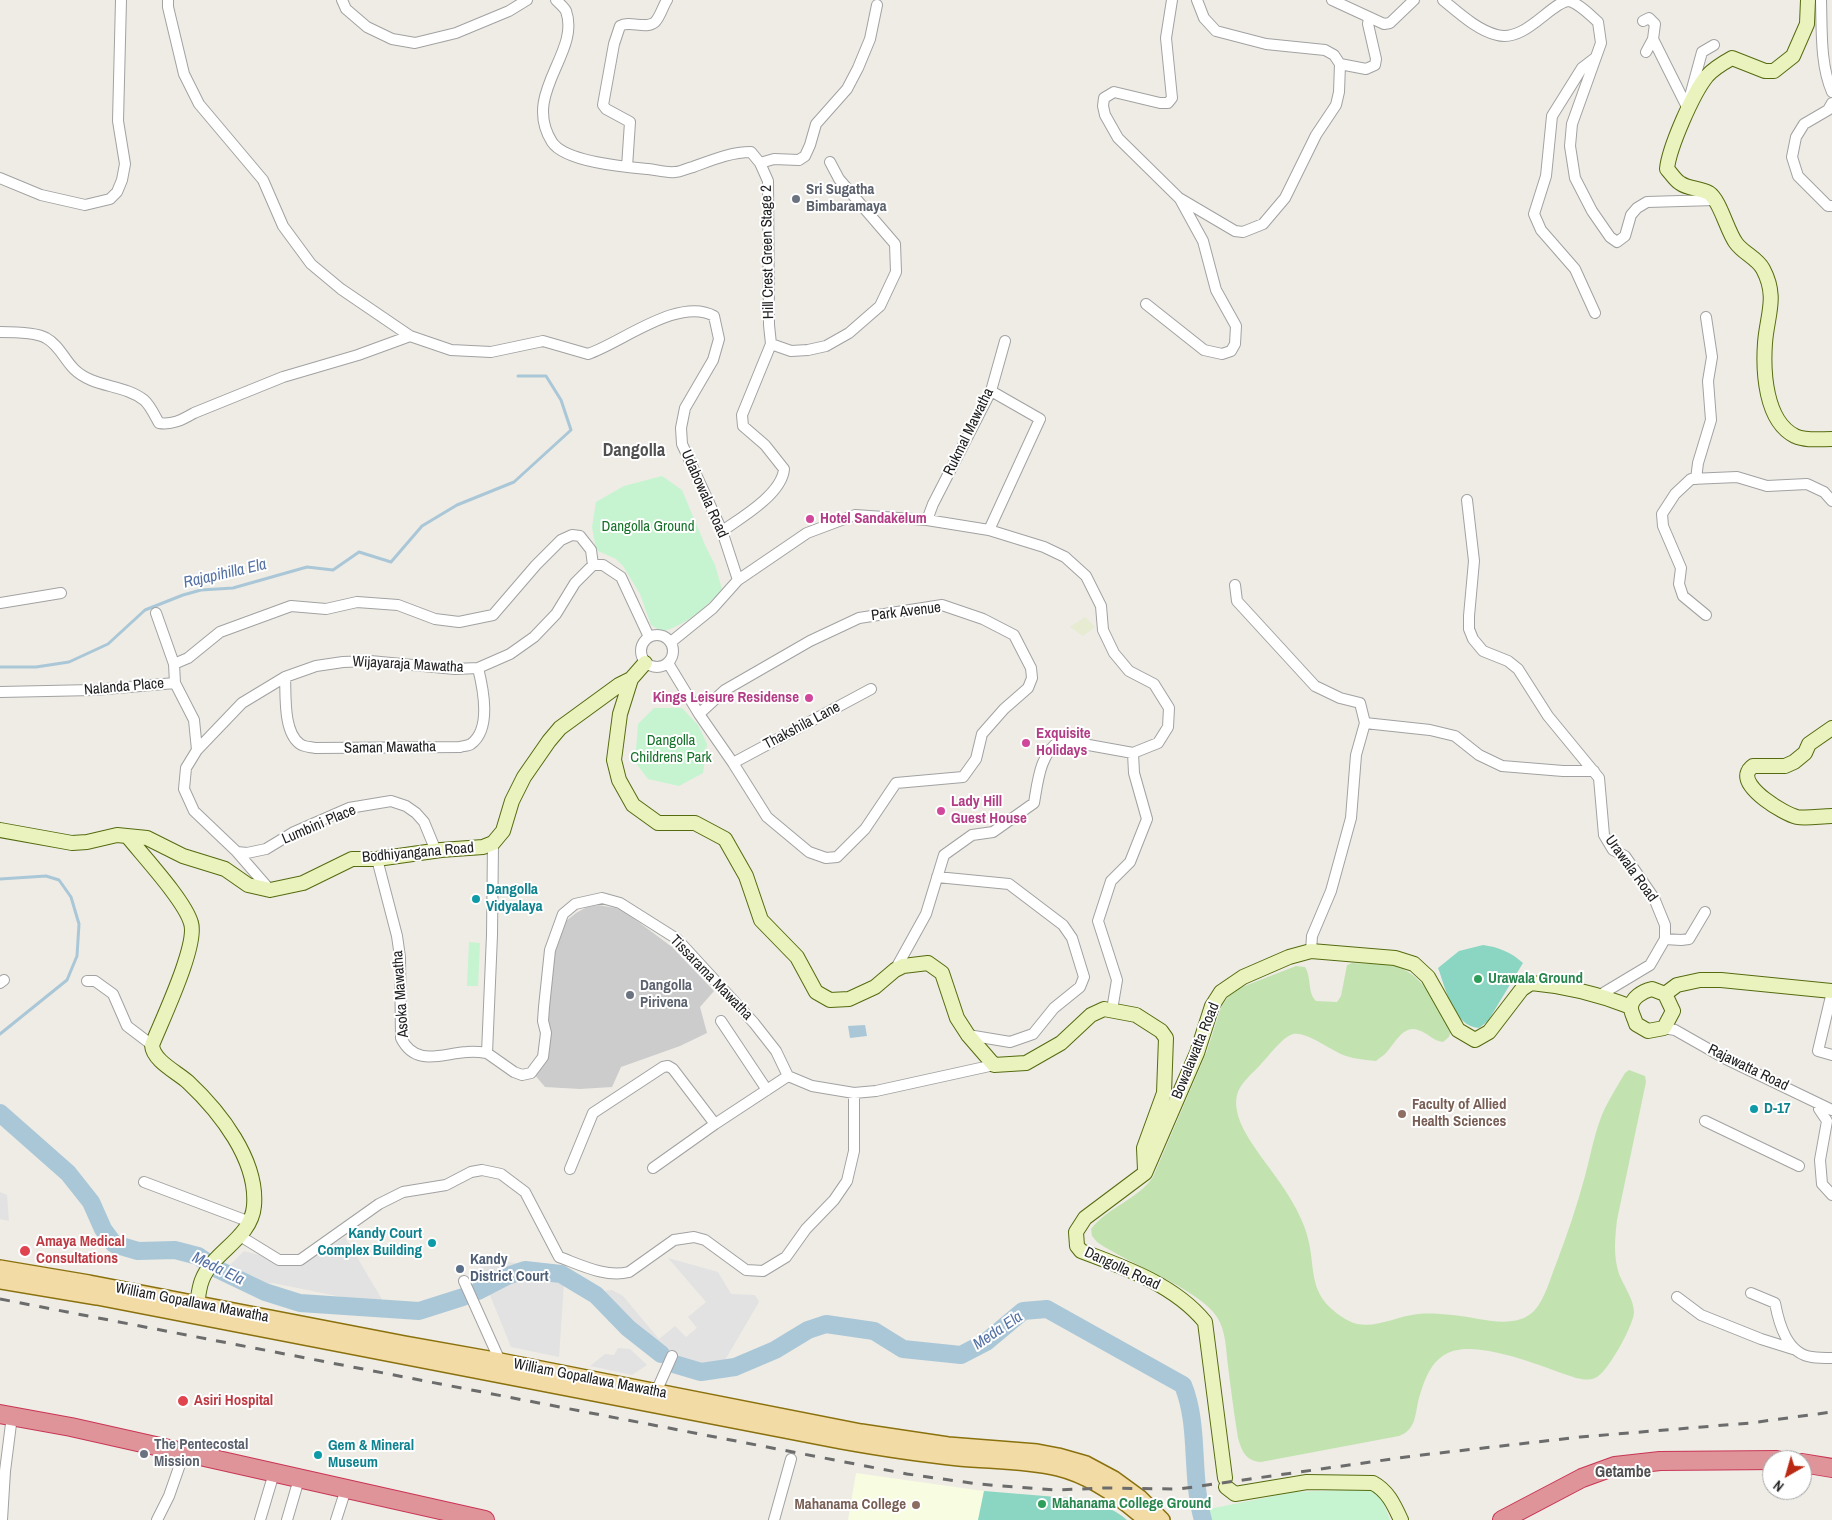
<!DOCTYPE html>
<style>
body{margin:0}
#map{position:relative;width:1832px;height:1520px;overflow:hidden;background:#eeece5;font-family:"Archivo Narrow",sans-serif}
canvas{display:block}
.north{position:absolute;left:1762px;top:1450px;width:50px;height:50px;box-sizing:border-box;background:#fff;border:1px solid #a5a5a5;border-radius:50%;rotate:218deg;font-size:14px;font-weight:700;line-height:20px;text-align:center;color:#1e1e1e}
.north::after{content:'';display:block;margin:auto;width:18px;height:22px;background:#b92913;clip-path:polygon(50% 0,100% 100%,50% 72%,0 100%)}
</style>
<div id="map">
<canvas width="1832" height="1520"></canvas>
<div class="north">N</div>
</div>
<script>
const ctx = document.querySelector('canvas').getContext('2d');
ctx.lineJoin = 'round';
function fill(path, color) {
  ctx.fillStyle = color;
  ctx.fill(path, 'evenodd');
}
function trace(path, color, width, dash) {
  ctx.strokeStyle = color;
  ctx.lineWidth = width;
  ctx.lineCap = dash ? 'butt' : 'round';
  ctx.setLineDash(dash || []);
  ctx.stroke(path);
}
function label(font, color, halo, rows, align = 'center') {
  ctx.font = font + ' "Archivo Narrow",sans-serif';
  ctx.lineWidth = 4;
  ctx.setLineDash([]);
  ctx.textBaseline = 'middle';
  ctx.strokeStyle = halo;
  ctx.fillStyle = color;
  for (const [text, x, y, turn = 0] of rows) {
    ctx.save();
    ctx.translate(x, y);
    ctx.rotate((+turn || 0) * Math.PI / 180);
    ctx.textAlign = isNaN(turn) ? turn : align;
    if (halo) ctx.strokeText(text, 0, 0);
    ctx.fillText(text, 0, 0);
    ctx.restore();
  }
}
fill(new Path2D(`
 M856,1473L984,1491L978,1520H848Z`), '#f8fce0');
fill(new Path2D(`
 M598,905L621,909L672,947L714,991L700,1007L707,1033L680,1046L621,1067L612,1087L580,1089L545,1087L534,1074L550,1050L547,1019L554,955L566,921L576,913L587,907Z`), '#ccc');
fill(new Path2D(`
 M1085,617L1095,627L1083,636L1070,627Z`), '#e6ebd2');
fill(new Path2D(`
 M1352,963C1365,964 1378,963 1391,965C1422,971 1438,1006 1451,1030L1449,1037L1443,1042C1433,1041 1428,1033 1418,1030C1403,1024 1394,1045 1385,1054C1383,1056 1379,1058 1376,1061C1366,1060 1355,1059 1346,1056C1331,1051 1307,1031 1293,1034C1281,1038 1270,1055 1261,1064C1253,1073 1240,1083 1237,1095C1230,1123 1264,1158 1278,1180C1288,1194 1298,1210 1304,1226C1320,1267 1301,1294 1349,1321C1370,1332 1396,1316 1418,1314C1429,1313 1441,1314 1453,1315C1477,1317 1514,1331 1534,1311C1545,1299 1550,1279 1556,1264C1567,1235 1577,1206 1585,1176C1591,1154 1595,1129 1605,1108C1611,1096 1618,1085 1625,1073L1629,1070L1645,1076L1646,1082L1617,1220C1615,1238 1613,1256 1619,1274C1624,1287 1634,1299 1634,1313C1633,1326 1607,1374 1595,1378C1588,1381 1582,1379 1576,1378C1545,1368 1475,1337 1446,1354C1429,1363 1423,1384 1418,1402C1415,1417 1415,1430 1399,1436L1261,1462C1246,1461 1242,1452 1238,1438C1234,1414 1231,1390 1228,1366C1226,1350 1226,1331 1217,1317C1198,1288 1128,1264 1097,1242L1092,1236L1091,1229C1108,1207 1137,1200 1153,1177L1207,1051L1221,1007L1228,997L1237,989L1296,966L1305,967C1312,978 1307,992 1316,1001L1337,1002L1341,996L1347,965Z`), '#c2e3b0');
fill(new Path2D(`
 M662,476L682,490L705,545L715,565L722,589C704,610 688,623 662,632L651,625L640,594L623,566L616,559L596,550L592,527L596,502L624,486Z
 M654,708H682L698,725L707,744L703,773L679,786L648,779L635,762L638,724Z
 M469,942L480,943L478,986H467Z
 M1370,1489L1379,1492L1390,1520H1208L1206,1518L1209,1509L1294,1492Z`), '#c6f4d0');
fill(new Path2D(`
 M1483,945C1498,947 1511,952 1523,963L1488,1021L1479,1028C1453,1026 1446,989 1438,968L1459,951Z
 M984,1491L1081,1499C1099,1503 1113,1508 1127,1520H978Z`), '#8bd6c2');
fill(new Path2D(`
 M0,1192L7,1195L9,1221L0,1219Z
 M345,1237L386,1306L273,1283L257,1286L230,1265L244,1251L299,1266Z
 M668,1258L718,1272L731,1294L755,1295L759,1302L721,1367L694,1362L663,1352L604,1301L603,1291L612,1290L623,1296L659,1339L675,1326L686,1337L697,1328L688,1317L706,1302Z
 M507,1262L531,1264L549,1271L564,1282L559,1357L511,1347L479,1268Z
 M618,1348L630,1349L647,1365L632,1375L590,1366L605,1354L614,1355Z`), '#e2e2e2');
fill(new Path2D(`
 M865,1025L867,1036L850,1038L848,1026Z`), '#aac7d8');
trace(new Path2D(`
 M0,667H36L69,662L108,644L145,610L183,595L201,590L233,588L307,567L333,570L359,552L391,562L422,526L457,505L514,482L571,430L561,400L546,376H518
 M0,879L46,876L59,880L71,897L79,924L77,956L67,980L0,1034`), '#aac7d8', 3);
trace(new Path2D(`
 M0,1113L68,1173L91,1202L103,1229L114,1244L138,1251L175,1250L198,1256L217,1269L265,1292L300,1303L419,1311L463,1297
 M478,1291L507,1276L525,1270L561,1274L596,1295L628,1328L661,1354
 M674,1364L701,1372L735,1367L775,1350L808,1330L826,1324L874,1331L903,1349L961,1355L986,1342L1023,1311L1047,1309L1183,1385C1200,1427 1190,1476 1203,1520`), '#aac7d8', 18);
const street = new Path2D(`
 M168,0V7L184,74L199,104L263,180L283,226L311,264L341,289L410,336L451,350L491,352L543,341L588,354C621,343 679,296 714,316L719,339L713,360L685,408L681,428L682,444L722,531L738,580
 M342,0L346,9L367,27L392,39L415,43L456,33L509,11L527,0
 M556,0C559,3 564,7 566,11C581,53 521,93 552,142C565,162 625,167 648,169C657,170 666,173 675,172C681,172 687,168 693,167C712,160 731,152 751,152L760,163L768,181L769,325L771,344L742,415L743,426L765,445L784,469C782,494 741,518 722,531
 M1172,0L1166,38L1172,98L1168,103H1160L1114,92L1104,98L1103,106L1105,115L1118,138L1179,198L1235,231L1243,232L1263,224L1285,198L1316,135L1336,105L1339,92L1340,64L1334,55L1325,50L1266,44L1216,31L1204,18L1197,0
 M1332,0L1384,24L1390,23L1414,0
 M1443,0C1459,13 1477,30 1497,35C1526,43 1552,0 1570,1C1581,5 1590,15 1598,22L1601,43L1572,124L1570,146L1575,178L1592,211L1610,237L1617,242L1625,236L1631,215L1637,208L1647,202L1715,200
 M1821,0C1822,30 1820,64 1832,92
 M1643,21L1649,18L1655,24L1653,39
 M1646,52L1653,39L1688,109
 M1340,64L1366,69L1375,65L1376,59L1368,24L1369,17
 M1690,96L1702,52L1714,45
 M1832,103L1828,110L1804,124L1796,137L1792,157L1798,176L1828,206H1832
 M760,163L774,159L799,160L805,156L810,145L816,124L847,89L858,68L870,39L877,5
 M627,167L630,122L606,109L603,105L614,44L620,26C630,20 646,30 655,22C660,17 663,6 667,0
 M0,178L41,195L85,205L110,199L117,192L122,180L125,164L118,121L121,0
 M1146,304L1204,350L1222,354L1231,351L1235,344L1236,326L1216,290L1203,241L1180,199
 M1595,313L1575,269L1541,230L1534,214L1546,176L1552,116L1582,68L1595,58
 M0,332C11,332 36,332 46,338C59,345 64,359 74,369C93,388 124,384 144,400C150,405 155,416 159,423C172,425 182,420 194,413L283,377L358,355L410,336
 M771,344L791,351L808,350L826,346L849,333L880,306L896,272L895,244L839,179L830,162
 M1696,479L1698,463L1711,420L1708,381L1712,357L1706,317
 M1467,500L1474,561L1469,616V629L1473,639L1483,651L1508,661L1518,669L1548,716L1599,778L1604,835L1613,850L1625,856L1654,898L1665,925V939L1650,965L1600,995
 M927,520L933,504L991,391L1005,341
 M989,530L1040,419L991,391
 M1235,585L1237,601L1315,686L1340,698L1360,703L1365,723L1356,755L1351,818L1331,891L1312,936L1311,951
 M0,603L61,593
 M156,613L174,664L175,683L194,720L197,750
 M1706,615L1683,596L1679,584L1681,568L1663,526L1662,514L1675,494L1691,479L1737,477L1767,486L1807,484L1824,492L1832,501
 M641 651a16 16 0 1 1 32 0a16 16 0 1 1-32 0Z
 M671,642L713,608L738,580L807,533L855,515L927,520L989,530L1044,547L1065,557L1086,576L1101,606L1103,630L1114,653L1129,671L1154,684L1169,708L1168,727L1158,743L1133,753L1134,773L1147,819L1130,862L1111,881L1098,921L1117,980L1112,1010
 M668,663L699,714L733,763L767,817L809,852L826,858L837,857L865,829L896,783L963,777L976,759L982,734L1004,709L1028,688L1032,678L1031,668L1014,635L983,619L942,605L859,618L810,641L725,690L699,714
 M174,664L188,658L220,632L291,606L326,609L357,602L398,605L435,619L459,622L493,615L536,565L561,540L572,535L580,536L591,550L593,565
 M285,677C286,695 283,732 300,744C304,747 311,747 315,748L460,747C463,746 468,746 471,744C492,729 483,688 478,668
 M0,692L94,690L175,683
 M1365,723L1430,730L1455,736L1479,755L1502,766L1563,771H1594
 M733,763L871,689
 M237,852L247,853L266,849L294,832L349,808L391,801L406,806L416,813L424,822L436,851
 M377,859L397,936L400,957L401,1038C416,1068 443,1053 467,1052C474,1051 481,1052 487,1053
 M937,877L1009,884L1063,925L1072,938L1084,977L1080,987L1054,1008L1033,1034L1010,1042L968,1035
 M270,890L237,852L194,811L184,789L186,768L197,750L242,703L285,677L316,666L343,662L370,661L455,669L478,668L510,654L534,637L556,614L575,583L593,565H603L621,577L649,637
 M1665,939L1681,940L1689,939L1705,912
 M895,970L926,914L944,855L972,835L993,832L1034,803C1038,780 1040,753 1061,740L1133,753
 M87,981H95L113,994L127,1026L152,1045
 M0,983L4,980
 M1832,992L1818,1051L1832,1055
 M721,1021L767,1090
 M1664,1028L1675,1030L1726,1059L1832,1110
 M487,1053L514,1072L522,1075L531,1073L543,1057L546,1033L543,1021L544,1007L550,950L563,914L575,904L602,898L620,903L677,939L754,1023L776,1051L788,1076L812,1086L854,1093L876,1091L994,1065
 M487,1053L492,935L493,843
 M1819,1109L1827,1121L1820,1160L1822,1184L1832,1195
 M1705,1121L1799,1166
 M653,1168L715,1124L788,1076
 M570,1169L593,1113L663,1067L668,1066L673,1069L715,1124
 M144,1182L250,1222
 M240,1236L279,1260H300L379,1204L403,1192L446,1185L471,1172L482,1170L501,1174L525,1192L559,1257C581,1265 606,1278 629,1272L674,1240L694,1237L705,1240L746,1270L763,1271L786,1257L806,1229L834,1200L847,1181L854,1151V1093
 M464,1281L500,1361
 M1751,1293L1775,1303C1779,1324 1787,1354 1812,1357C1819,1358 1826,1358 1832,1358
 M1677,1297L1701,1315L1761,1339L1793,1349
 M656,1392L672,1356
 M2,1520L5,1471L12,1416
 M157,1520L169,1496L184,1453
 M260,1520L274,1473
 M287,1520L299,1479
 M336,1520L346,1489
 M774,1520L791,1459`);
const secondary = new Path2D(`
 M1808,0L1807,24L1793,56L1774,71H1765L1732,58C1723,63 1714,68 1707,76C1693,93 1669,148 1667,169C1671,173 1675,180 1680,183C1688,189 1700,188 1709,193C1720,200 1727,231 1736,243C1743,253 1757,258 1763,269C1778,297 1767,315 1765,343C1763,371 1765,421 1795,436C1806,441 1820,439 1832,439
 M631,679L620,714L614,760L619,780L633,805L658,823H695L725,839L746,876L761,920L797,957L816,992L830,1000L849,999L875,987L895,970L903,966L928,963L942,973L957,1018L968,1035L994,1065L1026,1063L1061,1043L1091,1015L1104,1009L1136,1015L1161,1031L1166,1038L1164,1093L1144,1148L1145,1170
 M1832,728L1809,744L1805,753L1794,762L1785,766H1753C1751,768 1749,769 1748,772C1741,788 1784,814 1797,817C1807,819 1821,816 1832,816
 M0,830L72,843L87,842L117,835L147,838L183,856L225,869L248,885L270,890L303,883L352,859H377L441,850L483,847L493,843L503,831L512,801L524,777L549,741L560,728L619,685L631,679L645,663
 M128,837C144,857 185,901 191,923C198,945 162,1020 152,1045C153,1061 177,1072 188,1082C220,1112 258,1160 254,1206C251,1239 213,1251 202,1280C198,1290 198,1303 195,1314
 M1652,989L1665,994L1673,1011L1664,1028L1648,1031L1636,1024C1635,1019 1631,1013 1631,1008C1631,998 1643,991 1652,989Z
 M1665,994L1677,985L1700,980H1721L1832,991
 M1225,1478L1205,1322C1175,1285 1124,1267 1081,1251L1077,1246L1076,1232L1085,1218L1145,1173L1197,1053L1212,1006L1221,992L1243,977L1289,957L1311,951L1395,958L1414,964L1428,977L1458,1030L1475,1040L1489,1032L1522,989L1531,983C1566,986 1598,994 1631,1007
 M1226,1487L1235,1494L1307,1482L1373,1483C1388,1491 1394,1505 1401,1520`);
const primary = new Path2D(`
 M0,1268L89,1283L405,1344L500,1361L861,1432L948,1445L1037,1452L1058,1456L1086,1464L1114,1479L1140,1498L1162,1520
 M0,1281L97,1297L841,1441C880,1448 919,1454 959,1458C991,1461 1025,1460 1058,1468C1091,1476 1120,1497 1146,1520`);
const highway = new Path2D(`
 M0,1414L71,1427L485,1520
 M1802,1463L1832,1468
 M1502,1520L1582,1478L1615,1466L1660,1461L1777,1460`);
trace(street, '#a2a2a2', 12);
trace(secondary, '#556b0f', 16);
trace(primary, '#8a710e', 18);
trace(highway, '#c93555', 20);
trace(street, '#fff', 10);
trace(secondary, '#eaf3be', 14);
trace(primary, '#f3dba5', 15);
trace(highway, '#de9498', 18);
trace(new Path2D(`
 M0,1299L907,1474L978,1484L1055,1490L1104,1488L1179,1489L1413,1456L1580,1437L1750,1423L1832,1412`), '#6c6c6c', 3, [10, 10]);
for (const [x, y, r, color] of [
 [796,199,5,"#6b7280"],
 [810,519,5,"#d1479c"],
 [809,698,5,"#d1479c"],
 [1026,743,5,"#d1479c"],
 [941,811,5,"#d1479c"],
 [476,899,5,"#0f9aa8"],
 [1478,979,5,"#2e9e5b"],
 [630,995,5,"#6b7280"],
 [1754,1109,5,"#0f9aa8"],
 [1402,1114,5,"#8d6e63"],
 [432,1243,5,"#0f9aa8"],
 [25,1251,6,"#e0444e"],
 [460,1269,5,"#5c6f8a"],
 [183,1401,6,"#e0444e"],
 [144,1454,5,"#6b7280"],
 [318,1455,5,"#0f9aa8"],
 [1042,1504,5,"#2e9e5b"],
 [916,1505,5,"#8d6e63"]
]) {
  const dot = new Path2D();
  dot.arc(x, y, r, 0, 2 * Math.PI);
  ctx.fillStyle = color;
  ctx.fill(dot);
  trace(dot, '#fff', 2);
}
label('bold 15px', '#5b616d', '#fff', [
 ["Sri Sugatha",806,190],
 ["Bimbaramaya",806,207],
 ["Dangolla",640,986],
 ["Pirivena",640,1003],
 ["The Pentecostal",154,1445],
 ["Mission",154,1462]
], 'left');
label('15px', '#1e1e1e', '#fff', [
 ["Hill Crest Green Stage 2",768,252,-91],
 ["Rukmal Mawatha",969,432,-64],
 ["Udabowala Road",704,494,66],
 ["Park Avenue",906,612,-7],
 ["Wijayaraja Mawatha",408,665,3],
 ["Nalanda Place",124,687,-5],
 ["Thakshila Lane",802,726,-28],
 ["Saman Mawatha",390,748,-1],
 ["Lumbini Place",319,825,-23],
 ["Bodhiyangana Road",418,853,-5],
 ["Urawala Road",1631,869,54],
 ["Tissarama Mawatha",711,978,46],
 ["Asoka Mawatha",401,994,-94],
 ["Bowalawatta Road",1196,1051,-68],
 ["Rajawatta Road",1748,1068,26],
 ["Dangolla Road",1122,1269,25],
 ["William Gopallawa Mawatha",192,1303,11],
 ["William Gopallawa Mawatha",590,1379,11]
]);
label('bold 15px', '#b23c85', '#fff', [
 ["Hotel Sandakelum",820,519],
 ["Kings Leisure Residense",799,698,"right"],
 ["Exquisite",1036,734],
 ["Holidays",1036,751],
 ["Lady Hill",951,802],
 ["Guest House",951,819]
], 'left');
label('15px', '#16722a', '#fff', [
 ["Dangolla Ground",648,527],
 ["Dangolla",671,741],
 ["Childrens Park",671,758]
]);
label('bold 15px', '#0d838f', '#fff', [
 ["Dangolla",486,890],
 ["Vidyalaya",486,907],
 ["D-17",1764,1109],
 ["Kandy Court",422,1234,"right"],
 ["Complex Building",422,1251,"right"],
 ["Gem & Mineral",328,1446],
 ["Museum",328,1463]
], 'left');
label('bold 15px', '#27864d', '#fff', [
 ["Urawala Ground",1488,979],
 ["Mahanama College Ground",1052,1504]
], 'left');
label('bold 15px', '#785e54', '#fff', [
 ["Faculty of Allied",1412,1105],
 ["Health Sciences",1412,1122],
 ["Mahanama College",906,1505,"right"]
], 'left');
label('bold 15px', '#be3a42', '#fff', [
 ["Amaya Medical",36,1242],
 ["Consultations",36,1259],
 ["Asiri Hospital",194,1401]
], 'left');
label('bold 15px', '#4e5e75', '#fff', [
 ["Kandy",470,1260],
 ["District Court",470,1277]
], 'left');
label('italic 16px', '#5472a5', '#fff', [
 ["Rajapihilla Ela",225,574,-13],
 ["Meda Ela",218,1269,26],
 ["Meda Ela",998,1331,-34]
]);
label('bold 16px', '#515151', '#fff', [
 ["Getambe",1623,1473]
]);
label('bold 18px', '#515151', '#fff', [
 ["Dangolla",634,451]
]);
</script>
